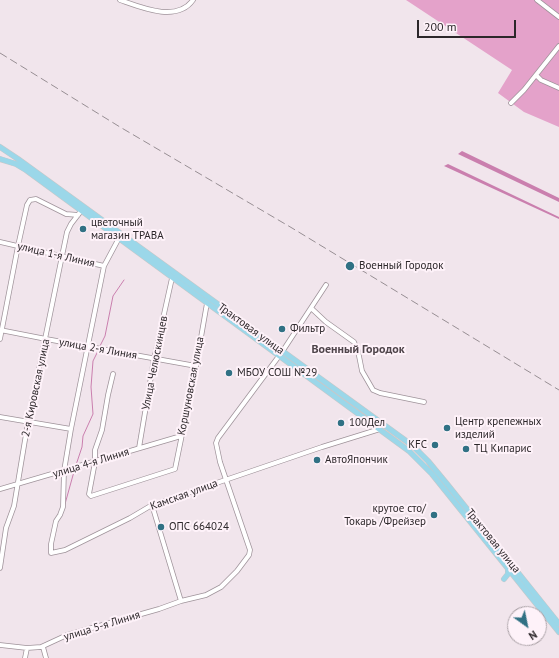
<!DOCTYPE html>
<meta charset="utf-8">
<style>
body{margin:0}
#map{position:relative;width:559px;height:658px;overflow:hidden;background:#f1e5ec;font-family:"PT Sans",sans-serif}
canvas{display:block}
.north{position:absolute;left:507px;top:606px;width:40px;height:40px;box-sizing:border-box;background:#fef2f9;border:1px solid #aaa1a6;border-radius:50%;rotate:147deg;font-size:11px;font-weight:700;line-height:16px;text-align:center;color:#2c272a}
.north::after{content:'';display:block;margin:auto;width:14px;height:18px;background:#307184;clip-path:polygon(50% 0,100% 100%,50% 72%,0 100%)}
.scale{position:absolute;left:417px;top:20px;width:99px;height:18px;box-sizing:border-box;border:2px solid #2c272a;border-top:0;padding-left:5px;font-size:12px;line-height:14px;white-space:nowrap;color:#2c272a;-webkit-text-stroke:3px #fef2f9;paint-order:stroke}
</style>
<div id="map">
<canvas width="559" height="658"></canvas>
<div class="north">N</div>
<div class="scale">200 m</div>
</div>
<script>
const ctx = document.querySelector('canvas').getContext('2d');
ctx.lineJoin = 'round';
function fill(path, color) {
  ctx.fillStyle = color;
  ctx.fill(path, 'evenodd');
}
function trace(path, color, width, dash) {
  ctx.strokeStyle = color;
  ctx.lineWidth = width;
  ctx.lineCap = dash ? 'butt' : 'round';
  ctx.setLineDash(dash || []);
  ctx.stroke(path);
}
function label(font, color, halo, rows, align = 'center') {
  ctx.font = font + ' "PT Sans",sans-serif';
  ctx.lineWidth = 4;
  ctx.setLineDash([]);
  ctx.textBaseline = 'middle';
  ctx.strokeStyle = halo;
  ctx.fillStyle = color;
  for (const [text, x, y, turn = 0] of rows) {
    ctx.save();
    ctx.translate(x, y);
    ctx.rotate((+turn || 0) * Math.PI / 180);
    ctx.textAlign = isNaN(turn) ? turn : align;
    if (halo) ctx.strokeText(text, 0, 0);
    ctx.fillText(text, 0, 0);
    ctx.restore();
  }
}
fill(new Path2D(`
 M406,0H559V127L524,112L498,93L512,70Z`), '#e4a2ca');
fill(new Path2D(`
 M462,151L559,198V202L458,154Z
 M448,164L559,217V219L444,166Z`), '#ca7fae');
trace(new Path2D(`
 M100,346L105,336L113,296L124,280
 M76,465L82,447L83,436L93,414L91,387L93,361L99,349
 M65,504L75,468`), '#ca7fae', 1);
const minor = new Path2D(`
 M120,0C140,7 177,23 193,0
 M537,0L559,17
 M536,75L541,80L559,88
 M511,103L524,90L559,46
 M0,242L104,266L119,238
 M104,266L71,429L64,471L63,507L60,515L56,521L51,544V553L65,550L130,518L152,505L322,447L380,429
 M311,308L326,322L354,342L358,351L362,371L373,390L380,393L424,402
 M0,330L46,339L196,366
 M0,339L18,246L27,205L30,200L36,199L66,214L78,215
 M113,374L108,395L102,430L95,450V462L89,494L91,496L175,469L196,366L207,303
 M0,417L71,429
 M139,448L154,359L172,278
 M0,489L181,436
 M152,505L181,601
 M0,568L6,528L14,506L28,422L62,256L67,232L71,224L81,211
 M0,645L27,648L41,647L67,635L159,609L181,601L206,595L221,587L237,571L249,555L250,550L220,462L216,443L218,438L282,352L326,285
 M43,647L46,658
 M25,658L27,648`);
const major = new Path2D(`
 M0,147L18,159L413,446L428,461L447,484L559,624
 M0,159L16,164L26,170L409,451L432,474L559,632
 M504,579L508,574V568`);
trace(minor, '#9f939a', 5.5);
trace(major, '#c8c7c8', 6);
trace(minor, '#fff', 4);
trace(major, '#9bd7e9', 5);
trace(new Path2D(`
 M0,53L120,127L292,228L559,390`), '#978e93', 1, [8, 4]);
for (const [x, y, r, color] of [
 [83,229,4,"#307184"],
 [350,266,5,"#307184"],
 [282,329,4,"#307184"],
 [229,373,4,"#307184"],
 [341,423,4,"#307184"],
 [447,428,4,"#307184"],
 [435,445,4,"#307184"],
 [466,449,4,"#307184"],
 [317,460,4,"#307184"],
 [434,515,4,"#307184"],
 [161,527,4,"#307184"]
]) {
  const dot = new Path2D();
  dot.arc(x, y, r, 0, 2 * Math.PI);
  ctx.fillStyle = color;
  ctx.fill(dot);
  trace(dot, '#fef2f9', 1.5);
}
label('11px', '#2c272a', '#fef2f9', [
 ["цветочный",91,223],
 ["магазин ТРАВА",91,236],
 ["Военный Городок",359,266],
 ["Фильтр",290,329],
 ["МБОУ СОШ №29",237,373],
 ["Центр крепежных",455,422],
 ["изделий",455,435],
 ["100Дел",349,423],
 ["KFC",427,445,"right"],
 ["ТЦ Кипарис",474,449],
 ["АвтоЯпончик",325,460],
 ["крутое сто/",426,509,"right"],
 ["Токарь /Фрейзер",426,522,"right"],
 ["ОПС 664024",169,527]
], 'left');
label('11px', '#2c272a', '#fef2f9', [
 ["улица 1-я Линия",56,255,13],
 ["Трактовая улица",251,329,36],
 ["улица 2-я Линия",98,349,10],
 ["Улица Челюскинцев",155,363,-79],
 ["Коршуновская улица",191,386,-79],
 ["2-я Кировская улица",36,388,-78],
 ["улица 4-я Линия",91,463,-17],
 ["Камская улица",184,495,-20],
 ["Трактовая улица",493,541,51],
 ["улица 5-я Линия",102,626,-17]
]);
label('bold 12px', '#4f454b', '#fef2f9', [
 ["Военный Городок",358,350]
]);
</script>
